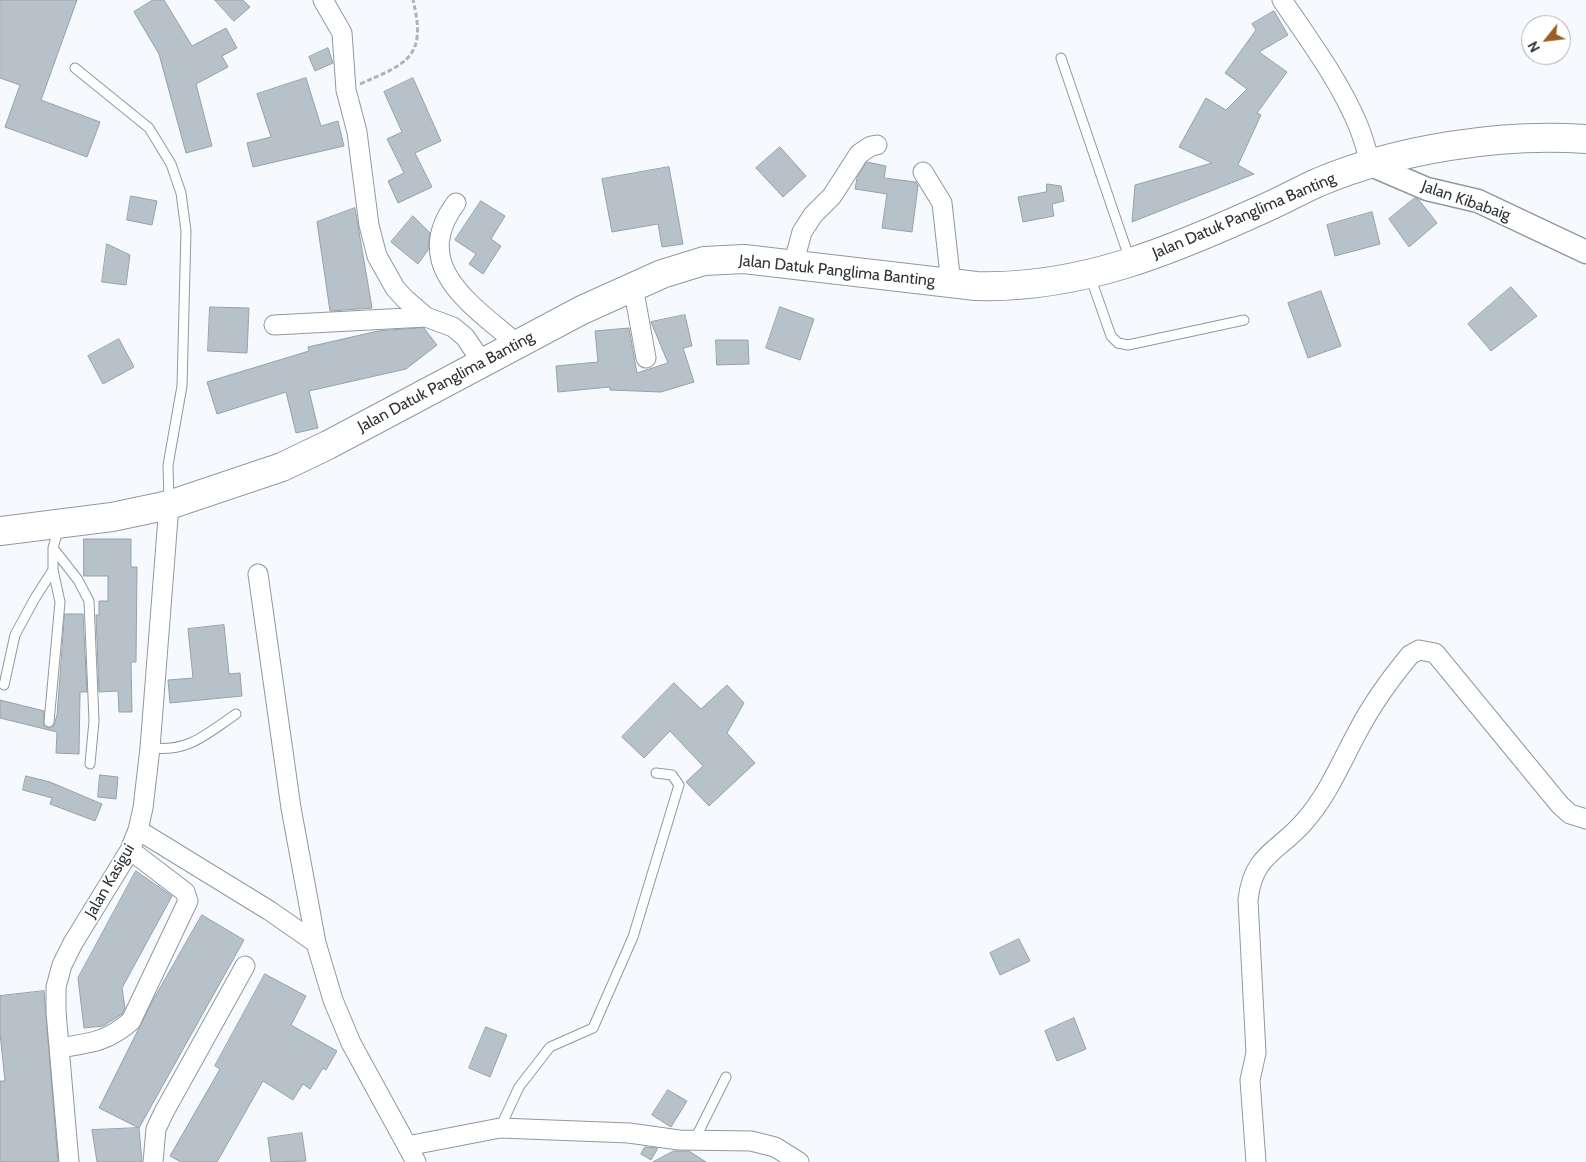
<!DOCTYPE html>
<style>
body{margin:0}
#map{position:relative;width:1586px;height:1162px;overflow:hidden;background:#f6fafe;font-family:Cabin,sans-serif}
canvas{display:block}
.north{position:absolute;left:1521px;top:15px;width:50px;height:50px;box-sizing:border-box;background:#fff;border:1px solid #acadaf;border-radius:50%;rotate:241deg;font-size:14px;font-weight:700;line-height:20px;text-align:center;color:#2f3336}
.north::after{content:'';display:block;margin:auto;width:18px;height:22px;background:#9b5f21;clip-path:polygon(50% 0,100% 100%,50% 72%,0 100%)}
</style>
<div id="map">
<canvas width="1586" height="1162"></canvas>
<div class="north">N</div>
</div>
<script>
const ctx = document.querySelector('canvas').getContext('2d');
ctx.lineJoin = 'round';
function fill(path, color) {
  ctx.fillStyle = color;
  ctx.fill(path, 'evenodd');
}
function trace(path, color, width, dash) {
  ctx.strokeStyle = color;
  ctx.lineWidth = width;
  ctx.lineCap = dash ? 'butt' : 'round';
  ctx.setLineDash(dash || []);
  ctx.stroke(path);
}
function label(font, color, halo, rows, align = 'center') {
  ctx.font = font + ' Cabin,sans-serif';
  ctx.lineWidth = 4;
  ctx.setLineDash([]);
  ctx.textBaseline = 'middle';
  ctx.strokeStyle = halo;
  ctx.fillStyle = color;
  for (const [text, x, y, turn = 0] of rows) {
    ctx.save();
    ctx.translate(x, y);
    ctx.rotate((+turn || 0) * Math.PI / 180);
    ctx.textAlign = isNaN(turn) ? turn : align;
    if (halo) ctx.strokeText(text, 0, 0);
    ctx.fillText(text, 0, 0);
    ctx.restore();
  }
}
const building = new Path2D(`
 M0,0H77L41,100L100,122L87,157L5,127L20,85L0,78Z
 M153,0H164L192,46L226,28L237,48L222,56L228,67L196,84L212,146L186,153L159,54L134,12Z
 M215,0H243L250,7L234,21Z
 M1274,11L1288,35L1259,52L1287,72L1257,113L1261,115L1238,165L1254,174L1132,222L1135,185L1212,163L1179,147L1206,98L1226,110L1247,89L1225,73L1256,30L1252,24Z
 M328,48L333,63L315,71L309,57Z
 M306,78L321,126L338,121L344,146L253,167L247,143L271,137L257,94Z
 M413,78L441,141L415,153L432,187L398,203L388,181L404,173L387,139L402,132L384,92Z
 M780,147L806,176L783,197L756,168Z
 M867,162L886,166L884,178L916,182L918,186L912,232L882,228L887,194L855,189L857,178Z
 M669,167L683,244L662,247L658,224L612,232L602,179Z
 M1047,184L1061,186L1064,201L1052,204L1054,216L1023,222L1018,197L1046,192Z
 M131,196L157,201L152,225L127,220Z
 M1415,198L1419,200L1437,223L1409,247L1389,219Z
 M481,201L505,216L491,239L501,246L483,274L469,264L476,254L455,240Z
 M355,208L372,308L330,311L317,222Z
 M1372,212L1380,244L1335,256L1327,225Z
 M413,216L430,233L428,250L418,264L391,242Z
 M107,244L130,255L126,285L102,282Z
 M1511,287L1537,316L1491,351L1468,324Z
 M1321,291L1341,346L1308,358L1288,303Z
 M210,307L249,308L247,353L208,351Z
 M780,307L814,319L800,360L766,348Z
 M685,315L692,346L683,348L694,382L661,392L610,390V387L558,392L556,366L598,362L595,331L629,328L637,373L668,363L651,322Z
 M424,328L437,345L406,369L309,391L318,428L296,433L286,392L217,414L207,382L309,351L308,347L378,331Z
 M119,339L134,367L103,384L88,356Z
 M716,340H748L749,364L717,365Z
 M84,539H131V567H137L136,662H131L132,712H119L118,691L99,692L96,615H99V601H108V576H84Z
 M65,614H83L87,692H80L79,754L56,753L57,732L0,718V700L44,711V725L49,728L54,725L57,715Z
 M224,625L229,674L240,673L242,696L170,703L168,680L193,678L188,629Z
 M674,683L701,709L727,685L744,703L727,733L755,763L709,806L686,782L703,766L670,731L644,758L622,737Z
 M100,775L118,777L116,799L98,797Z
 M26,776L50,782L102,804L95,821L50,804L52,798L23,790Z
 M136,871L172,896L122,988L125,1008L122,1014L103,1026L84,1028L78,978Z
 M202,915L244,940L139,1128L99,1108L152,1002Z
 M1019,939L1030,961L1000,975L990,953Z
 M265,974L306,996L291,1025L337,1051L326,1070L323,1068L310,1089L303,1084L293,1100L263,1081L217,1162H181L170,1156L220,1069L215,1066Z
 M44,991L58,1162H0V1081H5L0,1033V996Z
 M1074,1018L1086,1049L1057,1061L1045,1031Z
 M486,1027L507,1035L490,1077L469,1068Z
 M668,1090L687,1101L671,1127L652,1115Z
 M139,1128L142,1162H97L92,1130Z
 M302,1133L306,1161L271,1162L268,1138Z
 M645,1147L658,1148L651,1160L641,1154Z
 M674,1151H689L706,1162H653Z`);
fill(building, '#b7c1c9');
trace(building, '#97a1a9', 1);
const service = new Path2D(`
 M1061,58L1130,260
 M75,68L149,128L171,164L181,193L186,231L182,386L168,465L169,501
 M1090,276L1111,336L1118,343L1128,345L1244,320
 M53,548L78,580L89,601L94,721L90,764
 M4,685L15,635L35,598L53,570
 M49,722L60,602L53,570V548L59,527
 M150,748C189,752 205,735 236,714
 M500,1128L519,1087L550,1047L593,1028L633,937L679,785L672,775L656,773
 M695,1139L726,1077`);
const minor = new Path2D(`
 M323,0L342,33L346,90L357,132L369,225L377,256L395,288L405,299L426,317L453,327L465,337L482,362
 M1282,0C1309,40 1339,80 1358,125C1363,137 1367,152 1371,165
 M923,172L942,203L951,284
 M456,203C408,267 474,306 517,344
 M793,265L802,232L813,215L832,196L859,154L871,146L877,145
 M633,286L646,358
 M274,325L426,317
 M258,574L291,808L316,943L333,1000L351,1043L416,1162
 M138,830L270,911L316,943
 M59,1048C90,1043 107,1042 131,1021L188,901L185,892L130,850
 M407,1146L500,1128L629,1133L679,1140L751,1141L775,1147L799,1162
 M69,1162L56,1012V987L62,965L73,943L130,850L138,830L143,808L150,748L169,505
 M153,1162L156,1129L164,1112L245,966
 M1256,1162L1250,1080L1256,1053L1248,900C1253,854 1278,852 1304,822C1328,795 1341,762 1358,731C1372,704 1391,678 1410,655L1419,650L1435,653L1560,805L1570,814L1586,819`);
const tertiary = new Path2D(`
 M1371,165L1427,189L1478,201L1586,252`);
const primary = new Path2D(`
 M0,531L112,517L169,505L282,467L328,445L582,310L662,274L704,261L744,259L976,286C1080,289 1171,251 1265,208C1283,200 1301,190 1319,182C1398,149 1501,133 1586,139`);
trace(service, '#8f99a0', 11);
trace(minor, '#8f99a0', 21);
trace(tertiary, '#8f99a0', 25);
trace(primary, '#8f99a0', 30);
trace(new Path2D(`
 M360,84C408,63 427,57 413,0`), '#b0b4b8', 3, [5, 2.5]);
trace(service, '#fff', 9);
trace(minor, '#fff', 19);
trace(tertiary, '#fff', 22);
trace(primary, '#fff', 28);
label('16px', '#2f3336', '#fff', [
 ["Jalan Kibabaig",1466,201,19],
 ["Jalan Datuk Panglima Banting",1244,216,-23],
 ["Jalan Datuk Panglima Banting",837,271,6],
 ["Jalan Datuk Panglima Banting",446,382,-28],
 ["Jalan Kasigui",110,881,-60]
]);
</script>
